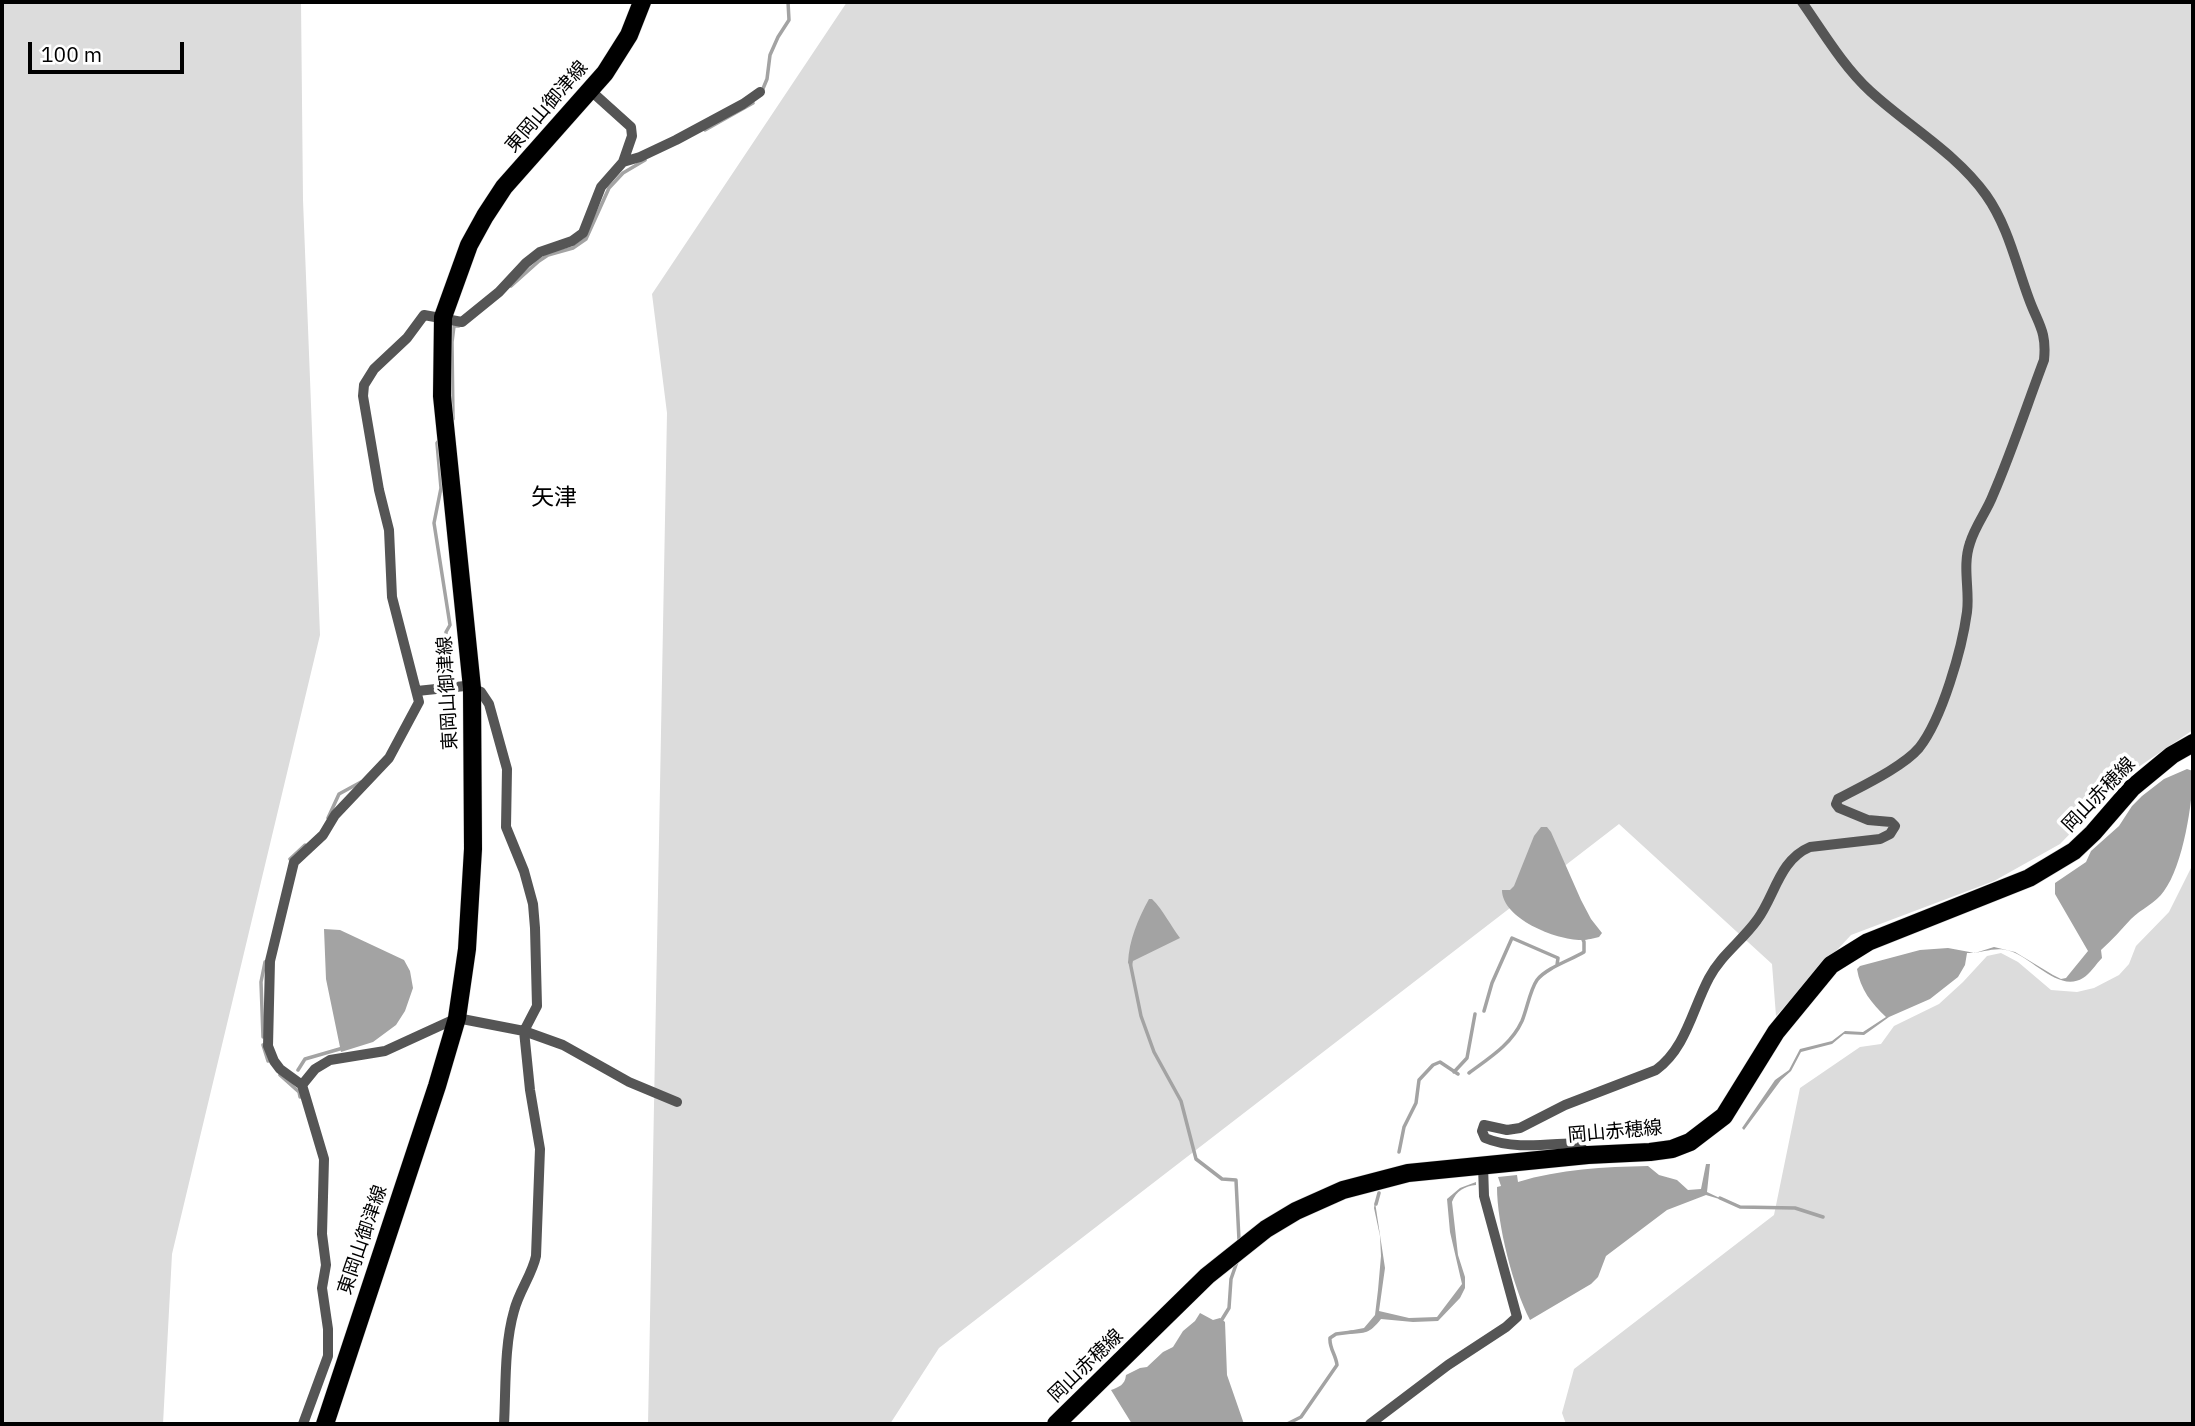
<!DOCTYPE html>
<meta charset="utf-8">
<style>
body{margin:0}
#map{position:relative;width:2195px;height:1426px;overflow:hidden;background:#fff;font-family:"IBM Plex Sans",sans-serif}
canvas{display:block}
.frame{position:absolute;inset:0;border:4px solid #000;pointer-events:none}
.scale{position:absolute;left:28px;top:42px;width:156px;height:32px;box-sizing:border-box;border:4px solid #000;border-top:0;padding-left:9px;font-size:21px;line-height:24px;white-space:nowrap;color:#000;-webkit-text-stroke:5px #fff;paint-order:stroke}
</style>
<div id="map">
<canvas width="2195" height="1426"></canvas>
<div class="frame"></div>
<div class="scale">100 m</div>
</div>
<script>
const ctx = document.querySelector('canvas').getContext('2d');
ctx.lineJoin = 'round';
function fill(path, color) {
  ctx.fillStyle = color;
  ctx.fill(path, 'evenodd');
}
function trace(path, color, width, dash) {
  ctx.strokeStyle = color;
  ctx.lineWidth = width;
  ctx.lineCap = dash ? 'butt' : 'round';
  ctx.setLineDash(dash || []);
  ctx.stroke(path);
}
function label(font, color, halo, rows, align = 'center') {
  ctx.font = font + ' "IBM Plex Sans","Noto Sans JP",sans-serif';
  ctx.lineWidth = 7;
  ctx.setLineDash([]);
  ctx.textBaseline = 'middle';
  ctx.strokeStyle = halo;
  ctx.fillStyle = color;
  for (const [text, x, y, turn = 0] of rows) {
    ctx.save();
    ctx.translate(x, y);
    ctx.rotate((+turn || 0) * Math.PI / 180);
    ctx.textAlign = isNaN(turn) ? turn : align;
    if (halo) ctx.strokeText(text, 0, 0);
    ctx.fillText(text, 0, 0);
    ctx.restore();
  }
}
fill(new Path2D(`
 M2,2H301L303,200L320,635L172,1254L163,1424H2Z
 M847,2H2193V730L2128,774L2060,844L1994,881L1851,935L1776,1016L1772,964L1619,824L939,1348L890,1424H648L667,413L652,294Z
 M2193,864V1424H1566L1562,1413L1574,1369L1774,1215L1800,1088L1860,1047L1881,1044L1894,1026L1939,1004L1963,982L1987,956L2001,953L2018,962L2051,990L2077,992L2094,988L2119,975L2129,964L2136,946L2169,912Z`), '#dcdcdc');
fill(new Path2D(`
 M2187,769L2193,771C2193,802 2183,866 2164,891C2156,903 2141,909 2131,919C2121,930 2112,940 2101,950L2102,958C2096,964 2090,974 2083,978C2059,993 2033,958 2010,951C1994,946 1982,954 1967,953L1965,965L1958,977L1930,999L1889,1017L1864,1035L1844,1034L1832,1044L1801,1052L1791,1071L1781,1080L1744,1130L1742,1128L1775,1080L1789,1070L1800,1049L1832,1041L1845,1031L1863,1032L1886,1017C1872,1004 1860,989 1857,969L1860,966L1920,950L1948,948L1975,953L1994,947L2015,952L2053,975L2061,979L2066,978L2088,951L2055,894V883L2086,862L2091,851L2119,826L2132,806L2142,796L2164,779Z
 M1541,827H1547L1551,832L1581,900L1591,919L1602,933L1599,937C1594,938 1587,940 1583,940C1558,941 1502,919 1502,890H1510L1514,886L1534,836Z
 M1149,899H1152C1164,911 1170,925 1180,938L1133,961L1132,966L1128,963C1129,940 1138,919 1149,899Z
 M324,929L340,930L404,960L410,971L413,988L405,1011L396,1025L373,1042L341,1052L326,979Z
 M1706,1164H1710L1707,1192L1726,1201L1706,1195L1667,1210L1606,1256L1598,1277L1591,1284L1530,1320C1513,1287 1497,1224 1497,1187L1501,1186L1498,1177L1517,1175L1518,1182C1560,1169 1604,1167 1648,1166L1659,1175L1677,1180L1688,1190L1701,1189Z
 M1476,1182V1185C1465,1186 1456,1191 1452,1202L1458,1255L1465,1277V1288L1460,1298L1438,1321L1413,1322L1381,1319C1369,1334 1366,1333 1348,1334V1331L1364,1328L1375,1315L1378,1290L1381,1256L1380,1236L1374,1208L1375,1202L1385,1268L1379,1311L1409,1318L1437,1317L1462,1284L1450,1232L1447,1199L1460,1188Z
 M1200,1313L1213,1320L1220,1318L1225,1322L1227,1375L1244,1424H1132L1111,1390C1119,1387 1125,1385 1126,1375L1140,1368L1147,1367L1163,1352L1173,1347L1183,1331L1195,1321Z`), '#a3a3a3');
trace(new Path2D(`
 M762,91L767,79L770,55L778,37L789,20L788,2
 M705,130L753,103
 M511,286L539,261L548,255L573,248L586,239L609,188L623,173L645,160
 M453,419L452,342L454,326H459
 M440,439L437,443L441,488L434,523L450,625L446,632L452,684
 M328,818L339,794L361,782
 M290,859L305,845
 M1130,962L1141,1016L1154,1052L1181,1101L1196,1159L1222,1179L1236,1180L1239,1240
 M1484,1011L1492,983L1512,938L1558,958L1557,965
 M263,1037L261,982L265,962
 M263,1045L268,1061
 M298,1070L305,1059L343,1048
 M1454,1072L1467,1058L1475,1014
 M1469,1073C1489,1058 1511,1045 1522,1021C1527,1009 1530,990 1537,980C1546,968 1571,960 1584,952V942L1582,937
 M280,1075L299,1092L300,1097
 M1399,1152L1404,1127L1416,1103L1419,1080L1433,1065L1440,1062L1458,1074
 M1720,1198L1740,1207L1795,1208L1823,1217
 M1376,1204L1379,1193
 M1221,1321L1229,1308L1231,1279L1238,1259
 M1287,1424L1301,1417L1337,1365C1336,1355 1329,1348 1330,1338L1336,1334L1352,1332`), '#a3a3a3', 3.5);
const primary = new Path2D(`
 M325,1424L437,1086L457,1018L467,949L473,849L472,688L442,396L443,317L469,245L485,216L504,187L605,73L629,35L642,2
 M1056,1424L1207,1276L1266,1229L1296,1211L1343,1190L1408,1173L1588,1155L1650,1152L1672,1149L1690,1142L1724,1116L1776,1032L1831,965L1868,942L2029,878L2074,851L2093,833L2132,788L2172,755L2193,743`);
trace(primary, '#dbdbdb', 19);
trace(new Path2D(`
 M591,91L631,127L632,136L623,162
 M417,691L465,686L481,692L489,704L507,769L506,827L524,871L533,904L535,928L537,1006L524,1031L530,1090L540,1149L536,1256C532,1275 519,1291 514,1311C504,1346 506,1388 504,1424
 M302,1085L315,1069L330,1060L385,1051L457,1018L524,1031L563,1045L629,1082L677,1102
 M1588,1155L1577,1143C1547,1144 1513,1150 1485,1138L1482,1131L1484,1125L1507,1130L1520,1128L1565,1105L1656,1070C1686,1048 1692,1010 1709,978C1721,955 1742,941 1757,920C1775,896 1779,860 1810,847L1880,839L1890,834L1895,826L1891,822L1868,820L1839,808L1836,804L1838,799C1860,787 1903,767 1919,748C1942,719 1962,649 1967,612C1970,590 1962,566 1970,543C1975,526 1987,511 1993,495C2012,451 2027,405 2044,360C2047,331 2038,324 2029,299C2016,264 2008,226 1986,195C1956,153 1908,126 1870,91C1843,66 1823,32 1802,2
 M303,1424L328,1356V1329L322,1288L326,1265L322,1234L324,1159L302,1085L280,1069L274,1061L268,1046L270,961L294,862L323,835L335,815L389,758L419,702L392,597L389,530L379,490L363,396L364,385L374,369L407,338L424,315L462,322L499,292L526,263L540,252L572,241L583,233L601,187L623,162L640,157L676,140L743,104L760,92
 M1370,1424L1448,1365L1506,1327L1517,1317L1484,1196L1483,1165`), '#555', 10);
trace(primary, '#000', 18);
label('19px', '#000', '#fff', [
 ["東岡山御津線",547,107,-49],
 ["東岡山御津線",448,693,-93],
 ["岡山赤穂線",2099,795,-46],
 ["岡山赤穂線",1615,1132,-5],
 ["東岡山御津線",363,1240,-71],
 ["岡山赤穂線",1086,1366,-44]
]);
label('23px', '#000', '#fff', [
 ["矢津",554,498]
]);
</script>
